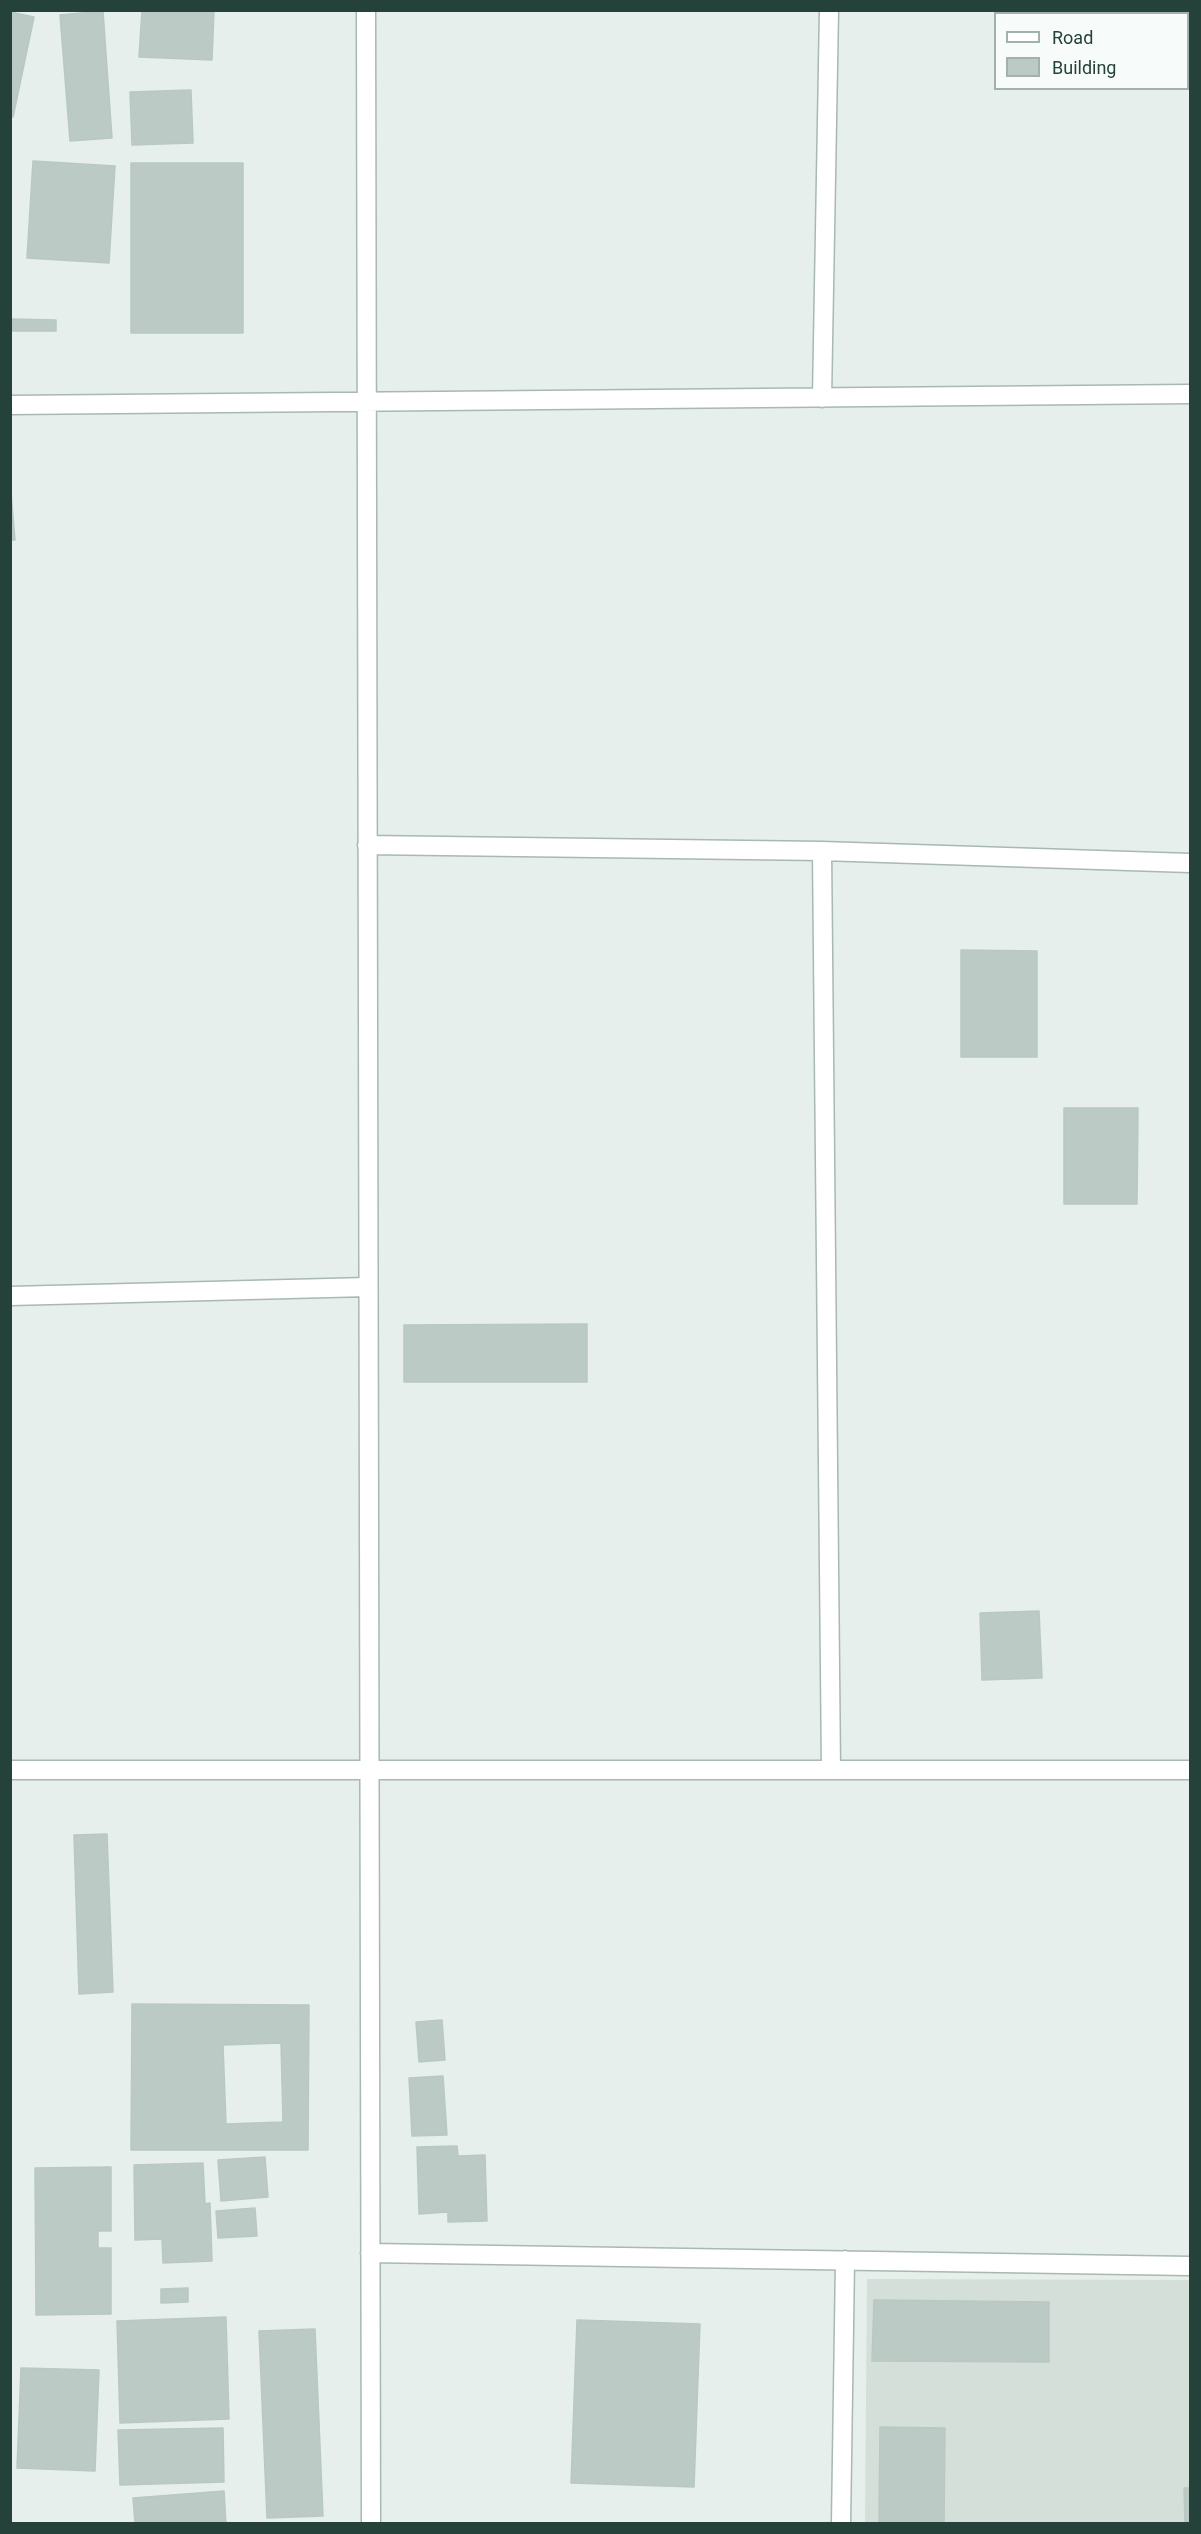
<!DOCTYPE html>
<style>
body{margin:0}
#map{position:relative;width:1201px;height:2534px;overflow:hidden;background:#e6efeb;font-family:Roboto,sans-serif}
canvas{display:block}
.frame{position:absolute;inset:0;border:12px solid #24423a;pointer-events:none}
.legend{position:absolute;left:994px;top:12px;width:195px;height:78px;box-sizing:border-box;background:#f7fbf9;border:2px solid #a3b1ad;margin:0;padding:8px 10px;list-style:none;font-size:18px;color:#24423a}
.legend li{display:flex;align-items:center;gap:12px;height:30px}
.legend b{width:30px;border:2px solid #a3b1ad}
</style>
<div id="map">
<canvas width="1201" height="2534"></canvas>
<div class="frame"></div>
<ul class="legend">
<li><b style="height:8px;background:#fff"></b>Road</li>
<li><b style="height:16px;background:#bbcac4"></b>Building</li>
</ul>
</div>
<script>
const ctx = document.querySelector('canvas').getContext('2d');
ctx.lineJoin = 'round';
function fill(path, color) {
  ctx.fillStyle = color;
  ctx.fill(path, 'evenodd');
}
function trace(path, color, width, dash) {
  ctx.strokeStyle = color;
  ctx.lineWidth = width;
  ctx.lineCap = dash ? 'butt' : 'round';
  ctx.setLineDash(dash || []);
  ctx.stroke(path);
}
fill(new Path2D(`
 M867,2279L1190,2280V2523L865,2524Z`), '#d4dfda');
const building = new Path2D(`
 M142,10H214L212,60L139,57Z
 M103,11L112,138L70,141L60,15Z
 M10,12L34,17L13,117L10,116Z
 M191,90L193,143L132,145L130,92Z
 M33,161L115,166L109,263L27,258Z
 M131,163H243V333H131Z
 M11,319L56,320V331H11Z
 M10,481L15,540H10Z
 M961,950L1037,951V1057H961Z
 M1064,1108H1138L1137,1204H1064Z
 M587,1324V1382H404V1325Z
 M1039,1611L1042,1678L982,1680L980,1613Z
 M107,1834L113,1992L79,1994L74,1835Z
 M132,2004L309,2005L308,2150H131ZM281,2043L283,2122L226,2124L223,2045Z
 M442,2020L445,2060L419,2062L416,2022Z
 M443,2076L447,2135L412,2136L409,2078Z
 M457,2146L458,2156L485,2155L487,2221L448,2222V2212L419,2214L417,2147Z
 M265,2157L268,2197L221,2201L218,2160Z
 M203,2163L205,2204L210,2203L212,2261L163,2263L162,2239L135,2240L134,2165Z
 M111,2167V2231H98V2248H111V2314L36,2315L35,2168Z
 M255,2208L257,2236L218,2238L216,2211Z
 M188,2288V2302L161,2303V2289Z
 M874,2300L1049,2302V2362L872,2361Z
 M226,2317L229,2419L120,2423L117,2321Z
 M577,2320L700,2324L694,2487L571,2483Z
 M315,2329L323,2516L267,2518L259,2331Z
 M21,2368L99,2370L95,2471L17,2468Z
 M880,2427L945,2428L944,2524H879Z
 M223,2428L224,2482L120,2485L118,2430Z
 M1184,2488H1190V2524H1185Z
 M224,2491L226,2524H135L133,2498Z`);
fill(building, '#bbcac4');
trace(building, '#b8c9c2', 1.5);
const minor = new Path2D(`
 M366,10L371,2524
 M822,398L829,10
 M10,405L1190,394
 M367,845L822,851L1190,863
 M822,851L831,1770
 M10,1296L368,1287
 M10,1770H1190
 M370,2253L1190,2266
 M841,2524L845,2260`);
trace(minor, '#a8b8b2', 21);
trace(minor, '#fff', 18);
</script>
